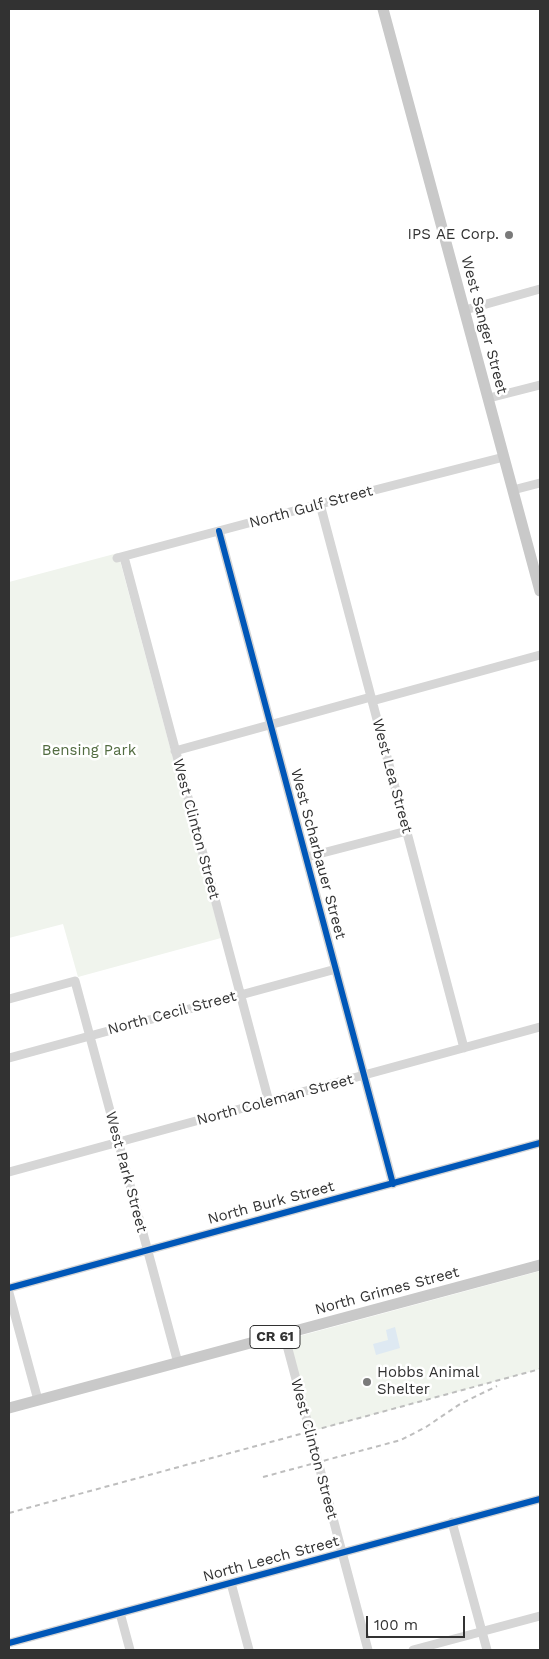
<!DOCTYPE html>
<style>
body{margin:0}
#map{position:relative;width:549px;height:1659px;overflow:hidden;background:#fff;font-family:"Work Sans",sans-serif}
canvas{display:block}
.frame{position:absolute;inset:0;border:10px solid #323232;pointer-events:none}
.scale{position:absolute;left:366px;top:1616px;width:99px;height:22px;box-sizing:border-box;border:2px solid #323232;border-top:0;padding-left:6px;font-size:15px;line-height:18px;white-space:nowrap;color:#323232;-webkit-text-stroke:4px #fff;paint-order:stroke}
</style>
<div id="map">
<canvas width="549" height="1659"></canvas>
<div class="frame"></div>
<div class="scale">100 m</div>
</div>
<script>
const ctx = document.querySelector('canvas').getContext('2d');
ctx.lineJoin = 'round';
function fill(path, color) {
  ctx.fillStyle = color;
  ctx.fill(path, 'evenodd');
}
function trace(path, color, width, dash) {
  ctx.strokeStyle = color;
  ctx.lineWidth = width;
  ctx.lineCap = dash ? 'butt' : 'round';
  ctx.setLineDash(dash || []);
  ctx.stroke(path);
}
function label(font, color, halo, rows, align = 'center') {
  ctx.font = font + ' "Work Sans",sans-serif';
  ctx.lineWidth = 5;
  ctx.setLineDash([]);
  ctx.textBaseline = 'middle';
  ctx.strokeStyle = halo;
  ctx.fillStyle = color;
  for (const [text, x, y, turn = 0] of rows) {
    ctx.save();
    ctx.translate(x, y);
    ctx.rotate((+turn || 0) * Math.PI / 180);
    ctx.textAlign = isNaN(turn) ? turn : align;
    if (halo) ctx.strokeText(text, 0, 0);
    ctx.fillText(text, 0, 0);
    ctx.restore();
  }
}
fill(new Path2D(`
 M118,553L221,938L78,977L63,924L9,938V582Z
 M540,1271V1369L313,1431L291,1347V1341L296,1337Z`), '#f0f4ed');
fill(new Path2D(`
 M395,1327L400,1348L376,1355L373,1344L388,1340L386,1330Z`), '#dee9f2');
trace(new Path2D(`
 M465,310L540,289
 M489,398L540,385
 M513,490L540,483
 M320,504L464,1048
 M219,531L393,1184
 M124,557L269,1102
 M117,558L320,504L504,457
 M372,701L540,655
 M175,751L371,697
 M307,857L407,831
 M9,999L75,981L178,1363
 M9,1058L336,969
 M9,1172L540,1027
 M9,1288L540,1143
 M9,1293L38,1400
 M284,1334L368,1650
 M452,1522L487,1650
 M231,1583L249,1650
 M120,1613L130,1650
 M9,1643L540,1499
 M413,1650L540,1616`), '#d6d6d6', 9);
trace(new Path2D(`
 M383,9L540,591
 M9,1408L540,1265`), '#c9c9c9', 11);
trace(new Path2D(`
 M263,1477L401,1440L426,1427L460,1404L497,1386
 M9,1513L540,1369`), '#bebebe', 2, [5, 4]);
trace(new Path2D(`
 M219,531L393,1184
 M9,1288L540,1143
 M9,1643L540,1499`), '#0057b8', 6);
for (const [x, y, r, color] of [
 [509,235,5,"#7a7a7a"],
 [367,1382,5,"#7a7a7a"]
]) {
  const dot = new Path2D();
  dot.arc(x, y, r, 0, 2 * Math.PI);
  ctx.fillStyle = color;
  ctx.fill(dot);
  trace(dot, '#fff', 2);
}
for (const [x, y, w] of [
 [275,1337,50]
]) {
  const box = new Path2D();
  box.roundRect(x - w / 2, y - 11.5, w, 23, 4);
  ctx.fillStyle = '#fff';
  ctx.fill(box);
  trace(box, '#323232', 1);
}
label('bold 14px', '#323232', null, [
 ["CR 61",275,1337]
]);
label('15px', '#323232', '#fff', [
 ["IPS AE Corp.",499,235],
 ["Hobbs Animal",377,1373,"left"],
 ["Shelter",377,1390,"left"]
], 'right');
label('15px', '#323232', '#fff', [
 ["West Sanger Street",484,325,75],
 ["North Gulf Street",311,507,-15],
 ["West Lea Street",392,776,75],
 ["West Clinton Street",196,829,75],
 ["West Scharbauer Street",318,854,75],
 ["North Cecil Street",172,1013,-15],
 ["North Coleman Street",275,1100,-15],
 ["West Park Street",126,1172,75],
 ["North Burk Street",271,1203,-15],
 ["North Grimes Street",387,1291,-15],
 ["West Clinton Street",314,1449,75],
 ["North Leech Street",271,1559,-15]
]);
label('15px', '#526c41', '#fff', [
 ["Bensing Park",89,751]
]);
</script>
